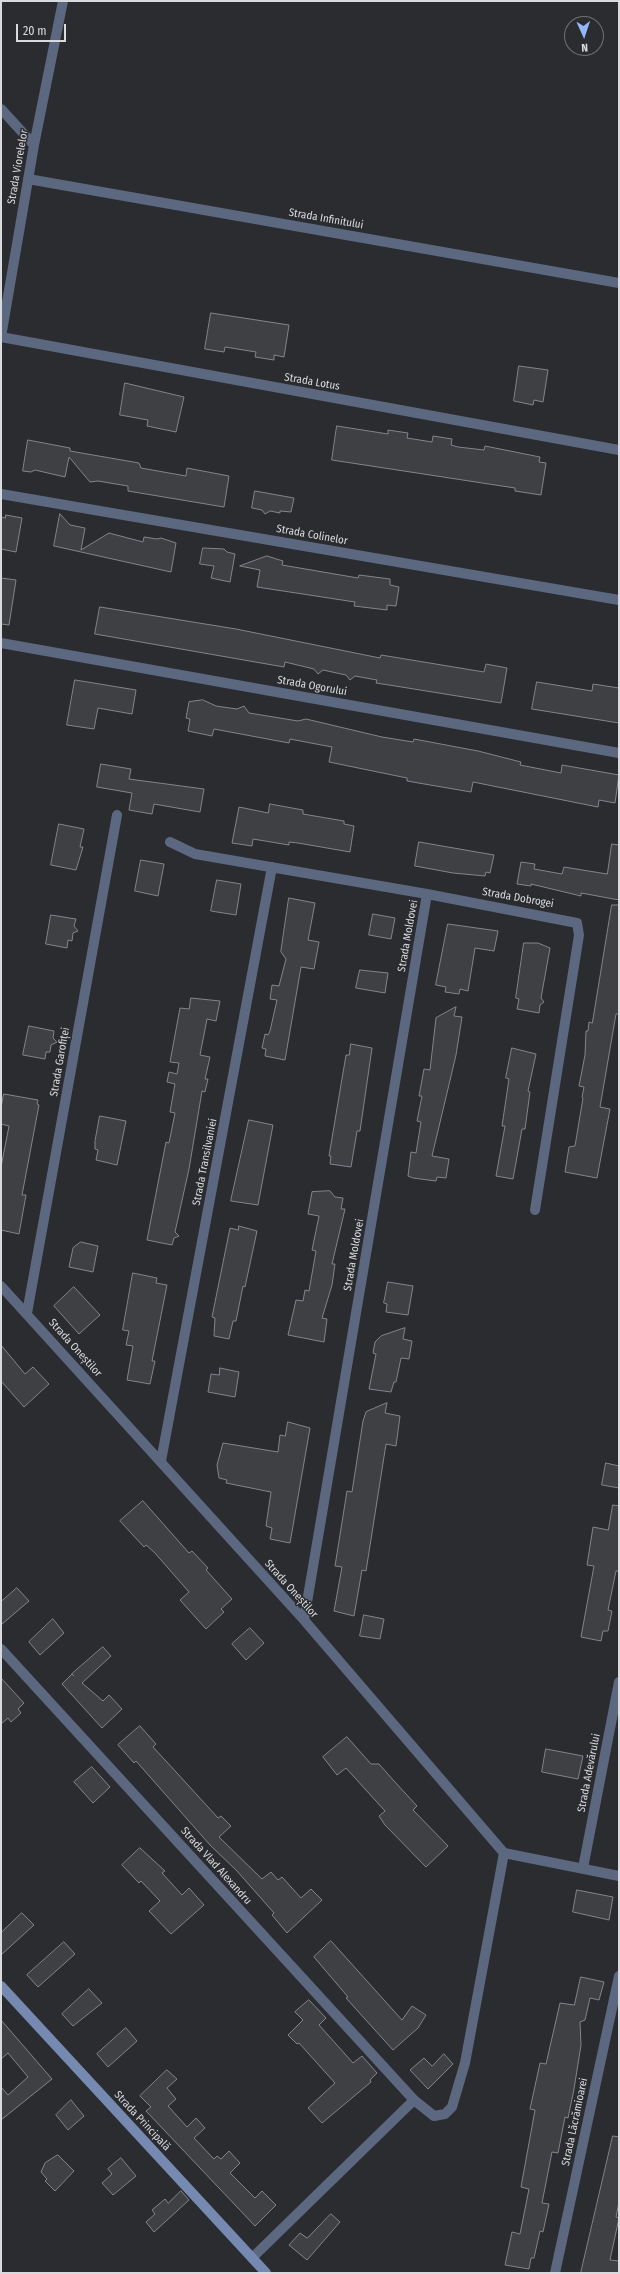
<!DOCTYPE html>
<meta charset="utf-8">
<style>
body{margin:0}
#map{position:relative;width:620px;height:2274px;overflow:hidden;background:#2a2c30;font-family:"Fira Sans Condensed",sans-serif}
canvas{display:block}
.frame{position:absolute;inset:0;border:2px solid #d9dadd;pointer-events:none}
.north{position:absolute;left:564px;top:16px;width:40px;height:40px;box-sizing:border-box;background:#2a2c30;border:1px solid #707275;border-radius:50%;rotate:177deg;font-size:11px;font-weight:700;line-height:16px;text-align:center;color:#d9dadd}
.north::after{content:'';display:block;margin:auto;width:14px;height:18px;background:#95b6fd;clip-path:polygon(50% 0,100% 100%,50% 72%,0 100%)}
.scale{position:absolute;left:16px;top:24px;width:50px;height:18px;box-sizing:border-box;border:2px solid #d9dadd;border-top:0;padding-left:5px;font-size:12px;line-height:14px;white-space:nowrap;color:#d9dadd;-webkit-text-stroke:3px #2a2c30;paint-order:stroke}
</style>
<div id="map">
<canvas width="620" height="2274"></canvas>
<div class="frame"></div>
<div class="north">N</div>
<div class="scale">20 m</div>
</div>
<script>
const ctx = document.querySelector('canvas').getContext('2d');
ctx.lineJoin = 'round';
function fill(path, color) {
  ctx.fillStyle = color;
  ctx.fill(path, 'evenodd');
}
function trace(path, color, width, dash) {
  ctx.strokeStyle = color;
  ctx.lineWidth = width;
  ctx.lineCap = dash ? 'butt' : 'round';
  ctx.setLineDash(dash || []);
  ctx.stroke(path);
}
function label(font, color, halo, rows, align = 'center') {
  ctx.font = font + ' "Fira Sans Condensed",sans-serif';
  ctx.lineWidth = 3;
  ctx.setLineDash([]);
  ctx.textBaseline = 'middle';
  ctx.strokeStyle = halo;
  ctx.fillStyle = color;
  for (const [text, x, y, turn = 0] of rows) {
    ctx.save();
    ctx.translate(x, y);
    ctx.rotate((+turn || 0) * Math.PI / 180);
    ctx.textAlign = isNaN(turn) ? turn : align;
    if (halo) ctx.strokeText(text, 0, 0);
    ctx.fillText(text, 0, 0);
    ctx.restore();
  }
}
const building = new Path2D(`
 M211,313L289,325L284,357L274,355V360L255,357L256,352L225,347L224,352L205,349Z
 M519,366L548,370L543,402L534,400L533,405L514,401Z
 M125,383L184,397L176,432L147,426L148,420L120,415Z
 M337,426L388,434V430L408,433L407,438L432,442L433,436L452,439L451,445L458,447L484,450L485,446L540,457L539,462L546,463L541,495L515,491V488L332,460Z
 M28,440L70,448V451L139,463L141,468L186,476L187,468L229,476L224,507L128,491V486L98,481L90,482L69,457L65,477L35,470L31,472L23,471Z
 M255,491L294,498L291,512L280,511V513L270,511L265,514L262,510L252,508Z
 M60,514L70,525L85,528L81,550L109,533L143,542L144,537L157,539L161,538L176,543L171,572L54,546Z
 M6,515L22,518L16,552L1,549V517L5,518Z
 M203,548L224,549L227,552L235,554L230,582L211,578L214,566L200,564Z
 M267,556L283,561L282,565L358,578L359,575L390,579V585L399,587L396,606L387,605V610L354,606L355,602L257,587L260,570L240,566Z
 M1,578L16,580L9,625L1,624Z
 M100,607L236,629L380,658L381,655L484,672L486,664L507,668L501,703L389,685L376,683L377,680L355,676L350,680L346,675L323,670L318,674L314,669L285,662L284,667L95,634Z
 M75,680L136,690L132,714L98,708L94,729L67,725Z
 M537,682L592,691L593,684L619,688V723L532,709Z
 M203,700L216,706L237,709L244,706L249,713L298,721L306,719L382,737L413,742L414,739L478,751L521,762L520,765L561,773L562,765L619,775L615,803L599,800L598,807L473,782L471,792L407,781V778L329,762L332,747L290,739L289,743L214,729L212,736L188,731L190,719L186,718L189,702Z
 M101,764L131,769L129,779L204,789L200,812L154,804L152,814L129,810L132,793L97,787Z
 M270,804L303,810V814L344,821V824L354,826L350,852L298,843L289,842V845L253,839L252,846L232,843L239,807L268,813Z
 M59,824L84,829L80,847H83L76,870L51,865Z
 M419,842L494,855L490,873L486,872L485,876L453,873L415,866Z
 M612,844L619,845V900L581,893V896L531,884V886L517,884L521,862L535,864L534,869L562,874L564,867L607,874Z
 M141,860L164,864L158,896L135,891Z
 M217,880L241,884L236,915L211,911Z
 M289,898L315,903L308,940L319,942L314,969L301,967L285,1060L265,1056L266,1049L262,1048L265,1034L268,1035L270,1031L277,1000L270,999L272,985L279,986L286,959L281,952Z
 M612,905H619V1014H616L600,1107L610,1109L597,1178L565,1172L569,1147L575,1146L583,1098L582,1097L584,1087L579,1086L585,1055L586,1031H588L589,1022L592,1023Z
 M373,914L395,918L391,939L369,935Z
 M51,915L76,919L74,926L78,931L73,933L72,941L68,940L67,948L46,944Z
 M448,924L498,931L494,951L475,948L468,991L460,989L459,994L445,992L446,987L436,985Z
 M524,943H538L550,948L541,998L544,1002L540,1005L539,1013L517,1009L519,999L516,998Z
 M360,970L388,973L385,993L356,988Z
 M191,998L220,1001L216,1021L207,1019L200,1055L210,1057L205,1079H208L205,1092L202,1091L189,1169L175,1232L179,1236L174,1238L172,1245L147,1240L166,1142L169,1143L175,1113L170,1112L175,1084L167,1082L169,1072L177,1074L179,1063L170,1062L180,1008L189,1009Z
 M456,1007L454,1016L462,1017L456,1055L432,1156L449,1159L446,1178L437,1177L436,1181L413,1178L408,1176L411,1152L416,1153L421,1122L417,1121L422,1096H419L424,1069L430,1070L436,1018Z
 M29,1026L54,1031L53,1038L57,1042L51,1045L50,1052H46L45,1059L23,1055Z
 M351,1044L372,1048L360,1131H357L351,1167L330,1164L331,1156H329L346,1055H349Z
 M512,1048L536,1054L528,1091L530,1092L525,1129H522L513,1179L496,1176L505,1126H502L509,1079L506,1078Z
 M4,1094L38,1100L37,1104L39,1105L22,1195H26L19,1234L1,1230V1167L9,1126L1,1124V1108Z
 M100,1116L126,1121L117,1165L96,1160L98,1150L95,1149V1141Z
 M249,1120L273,1125L258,1205L231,1201Z
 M330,1191L335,1197L343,1198L341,1209H345L332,1264H335L332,1285L322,1318L327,1319L324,1342L288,1335L296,1300L303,1301L305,1290L309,1291L316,1251L312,1250L319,1216L308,1214L312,1192Z
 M239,1226L257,1231L245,1287L243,1286L236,1321H233L229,1339L214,1336L215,1318L212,1317L230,1228L238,1230Z
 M81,1242L98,1246L93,1272L69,1267L73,1248Z
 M133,1273L157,1278L156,1283L167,1285L152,1361H155L150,1384L127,1380L133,1346L126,1345L129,1331L123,1330Z
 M388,1282L413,1286L408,1315L386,1312L387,1304L384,1303Z
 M74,1287L100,1315L79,1334L54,1306Z
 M405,1328L403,1339L412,1341L409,1359L401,1358L396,1382H394L391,1392L369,1389L376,1354L373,1353L375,1342L381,1336Z
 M1,1345L25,1374L33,1367L49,1384L24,1407L1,1381Z
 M220,1368L239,1372L235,1397L208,1392L211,1374L219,1375Z
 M387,1403L385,1413L400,1416L396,1446L386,1444L366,1571L362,1570L354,1616L334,1611L342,1567L335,1566L347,1491L352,1492L363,1421L366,1412Z
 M288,1422L310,1428L290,1543L270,1539L272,1528L266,1526L271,1492L226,1483L227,1480L219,1478L217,1465L223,1443L278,1452L280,1435L285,1436Z
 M606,1463L619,1466V1488L602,1485Z
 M143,1501L189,1553L192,1551L208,1568L206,1570L232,1599L221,1609L224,1612L206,1629L180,1600L189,1592L154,1552L146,1545L144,1547L120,1521Z
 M613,1505L619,1506V1571H616L608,1610L612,1611L608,1631H603L601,1641L581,1637L594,1566L587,1565L593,1527L608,1530Z
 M17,1588L29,1601L1,1625V1602Z
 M364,1615L384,1619L380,1639L360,1636Z
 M53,1619L64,1633L40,1655L29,1642Z
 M250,1628L264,1643L246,1660L232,1644Z
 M103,1647L111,1656L82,1683L103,1701L109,1695L122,1709L102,1728L62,1684L72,1674L74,1676L72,1674Z
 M1,1678L24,1703L18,1709L21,1713L11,1722L8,1718L1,1724Z
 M140,1726L156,1744L153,1747L177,1773L218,1818L221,1816L231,1826L219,1837L262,1879L271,1872L278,1880L282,1877L301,1898L311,1889L322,1900L287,1933L272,1915L274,1913L237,1871L210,1845L136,1761L134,1763L118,1745Z
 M347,1737L371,1764H379L394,1781L417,1806L413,1810L448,1846L426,1867L385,1825L379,1816L385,1811L346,1768L337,1775L323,1757Z
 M546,1749L583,1756L578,1779L542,1772Z
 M92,1767L110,1787L93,1803L74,1782Z
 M140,1848L165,1871L162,1873L182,1895L189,1888L204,1905L171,1934L149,1911L160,1901L141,1881L139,1883L122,1865Z
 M577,1890L613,1897L609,1920L573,1912Z
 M22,1913L34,1925L1,1955V1933Z
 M331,1941L402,2020L412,2006L426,2015L418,2028L393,2050L346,1998L348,1997L314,1957Z
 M64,1942L75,1954L38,1987L27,1975Z
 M581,1977L604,1982L599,2000L590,1998L585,2020L580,2022L581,2045L574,2089L568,2118L565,2117L558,2153L552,2152L542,2203L549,2204L543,2232L540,2231L534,2258H531L529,2269L505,2265L512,2232L520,2234L529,2189L521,2187L535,2110L530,2109L540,2063L546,2064L560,2003L574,2005Z
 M89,1989L102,2003L73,2026L62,2014Z
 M309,2000L326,2018L319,2025L353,2063L362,2056L377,2073L370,2080L371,2082L322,2123L308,2108L335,2083L299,2043L297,2044L288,2035L303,2020L295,2012Z
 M1,2020L52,2079L1,2120V2087L8,2095L28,2077L8,2053L1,2059Z
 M126,2028L137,2041L108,2067L97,2054Z
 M444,2054L453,2064L428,2089L410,2070L424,2058L432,2066Z
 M167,2070L177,2079L167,2088L176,2099L168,2106L187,2127L196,2118L205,2128L194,2138L214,2159L217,2156L221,2159L229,2151L240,2163L230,2173L255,2198L262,2191L276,2205L255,2226L146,2111L151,2107L140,2096Z
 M71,2100L84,2116L68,2130L56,2115Z
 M613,2136L619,2137V2202L616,2217L619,2218L610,2260L619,2261V2273H581Z
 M58,2155L74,2171L55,2191L45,2181L47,2179L41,2172L45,2163Z
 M121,2158L136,2176L113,2195L102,2183L112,2174L108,2169Z
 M181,2191L189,2200L154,2232L146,2222L155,2214L152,2210L165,2199L168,2203Z
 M331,2214L340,2222L307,2260L289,2245L300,2233L307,2238Z`);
fill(building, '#3e4044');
trace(building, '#828589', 1);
trace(new Path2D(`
 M1,109L34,145
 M28,179L619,283
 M1,337L619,450
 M1,337L34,145L63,1
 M1,494L619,600
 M1,643L619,753
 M170,842L195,854L427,894L577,923L579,935L535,1210
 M1,1286L304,1620L504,1853L619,1876
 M27,1313L117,815
 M161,1461L272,867
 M304,1620L427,894
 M1,1649L414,2100L434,2116L445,2114L452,2107L465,2063L504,1853
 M583,1868L619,1682
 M252,2258L414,2100
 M555,2273L619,1976`), '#5c6780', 10);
trace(new Path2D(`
 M1,1986L266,2273`), '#7689b0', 10);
label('11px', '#d9dadd', '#2a2c30', [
 ["Strada Viorelelor",18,167,-80],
 ["Strada Infinitului",326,219,10],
 ["Strada Lotus",312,382,10],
 ["Strada Colinelor",312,535,10],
 ["Strada Ogorului",312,686,10],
 ["Strada Dobrogei",518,898,10],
 ["Strada Moldovei",408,936,-80],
 ["Strada Garofiței",60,1062,-80],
 ["Strada Transilvaniei",205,1162,-79],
 ["Strada Moldovei",354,1255,-80],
 ["Strada Oneștilor",75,1348,48],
 ["Strada Oneștilor",291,1589,48],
 ["Strada Adevărului",589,1773,-79],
 ["Strada Vlad Alexandru",216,1866,48],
 ["Strada Principală",142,2121,47],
 ["Strada Lăcrămioarei",575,2122,-78]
]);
</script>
